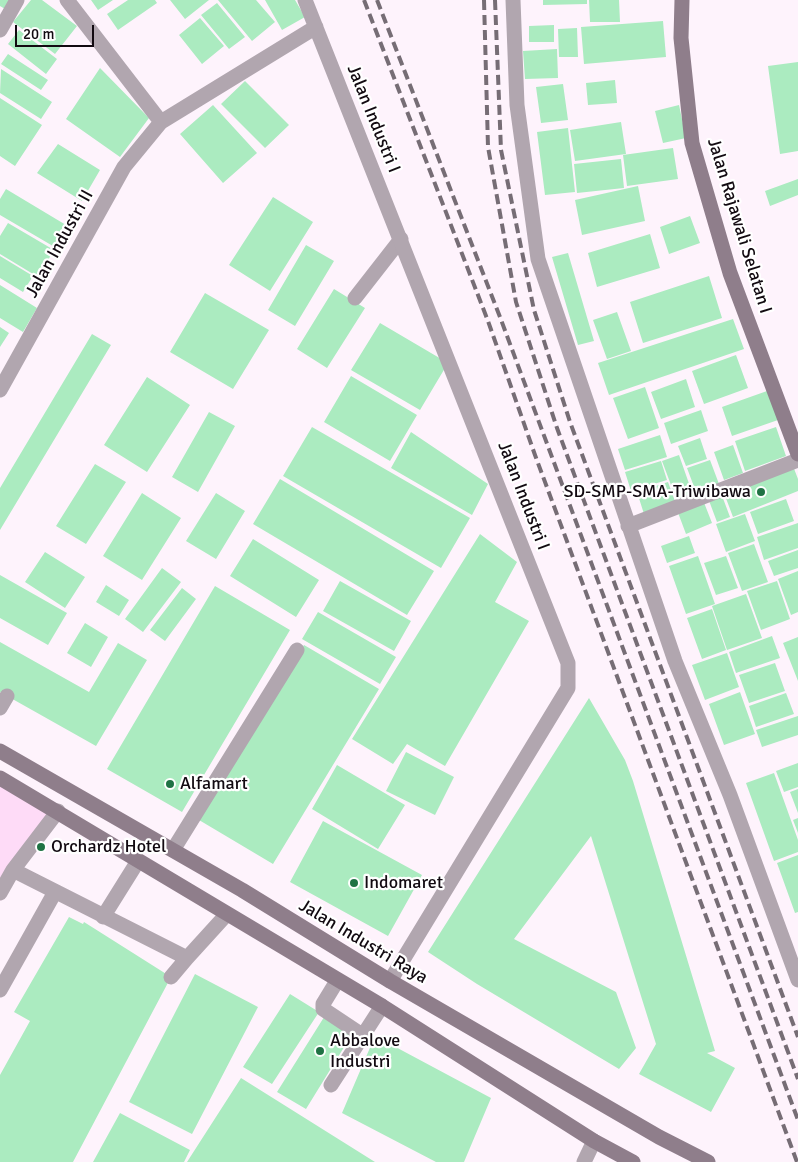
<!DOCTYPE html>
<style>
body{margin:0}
#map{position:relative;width:798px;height:1162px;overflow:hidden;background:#fef3fc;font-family:Signika,sans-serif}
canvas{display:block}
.scale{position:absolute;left:15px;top:25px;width:79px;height:22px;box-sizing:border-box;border:2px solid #120a11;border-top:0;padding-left:6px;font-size:15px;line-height:18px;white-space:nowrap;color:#120a11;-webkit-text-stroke:4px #fff;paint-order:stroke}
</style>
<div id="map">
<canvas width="798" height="1162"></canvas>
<div class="scale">20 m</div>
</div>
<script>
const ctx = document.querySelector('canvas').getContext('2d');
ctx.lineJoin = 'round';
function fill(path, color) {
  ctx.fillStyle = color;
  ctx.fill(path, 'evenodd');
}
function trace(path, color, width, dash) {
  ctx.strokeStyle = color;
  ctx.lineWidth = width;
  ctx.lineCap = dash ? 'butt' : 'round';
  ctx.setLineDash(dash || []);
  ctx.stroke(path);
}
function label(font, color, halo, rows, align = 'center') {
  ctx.font = font + ' Signika,sans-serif';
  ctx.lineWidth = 4.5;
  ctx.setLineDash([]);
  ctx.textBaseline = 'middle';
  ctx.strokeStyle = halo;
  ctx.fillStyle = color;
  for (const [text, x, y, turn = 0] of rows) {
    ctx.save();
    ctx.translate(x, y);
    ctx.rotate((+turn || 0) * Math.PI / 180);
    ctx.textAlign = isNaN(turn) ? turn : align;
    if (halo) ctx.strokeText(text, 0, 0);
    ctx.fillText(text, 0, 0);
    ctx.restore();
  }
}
fill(new Path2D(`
 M0,777L58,811L0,901Z`), '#fedbf7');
fill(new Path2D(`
 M0,0H10L5,9L0,6Z
 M31,0H42L77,26L55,54L13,22Z
 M91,0H113L98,10Z
 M128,0H155L157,3L118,30L107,14Z
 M170,0H209L185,19Z
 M218,0H256L275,22L252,41Z
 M265,0H295L305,17L282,30Z
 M543,0H587V4L543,5Z
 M589,0H619L620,22H590Z
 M217,3L245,37L229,49L201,15Z
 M200,18L224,46L202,64L179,35Z
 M663,21L666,57L584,64L581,27Z
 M554,25V42H529V26Z
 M577,28L578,57H559L558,29Z
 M19,30L57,59L46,74L8,44Z
 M557,49L558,78L525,79L523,51Z
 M8,54L48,80L41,90L1,64Z
 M798,62V151L780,154L768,66Z
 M100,68L149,118L120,157L66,119Z
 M1,69L52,102L41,119L0,93Z
 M615,80L617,103L588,105L586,83Z
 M245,81L289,125L265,148L221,104Z
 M563,84L568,120L541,123L536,87Z
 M0,98L42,125L15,166L0,156Z
 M213,105L257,153L223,183L180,134Z
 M679,105L686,138L663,143L655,111Z
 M621,122L626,154L575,161L570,130Z
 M568,128L575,192L545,195L537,132Z
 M58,144L100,170L82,201L37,173Z
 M673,148L678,179L627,186L623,155Z
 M621,159L624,188L577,193L574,164Z
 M798,179V195L770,206L765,191Z
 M638,186L645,221L582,235L575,200Z
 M6,189L71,228L58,249L0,215V199Z
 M273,197L313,222L270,291L229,265Z
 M690,216L700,243L669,254L660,227Z
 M8,223L54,250L38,277L0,254V236Z
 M650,234L660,268L597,287L588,253Z
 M306,245L334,261L295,326L268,310Z
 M568,253L594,341L578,345L552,257Z
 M0,256L33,276L23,292L0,278Z
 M709,276L722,318L643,343L630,302Z
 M0,285L37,308L23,332L0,318Z
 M334,289L365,308L327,368L297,349Z
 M205,293L269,330L233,389L170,352Z
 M617,312L631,351L607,359L593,320Z
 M733,319L744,349L609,395L598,363Z
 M380,323L448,363L420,410L351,370Z
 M0,327L9,333L0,347Z
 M92,334L111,345L0,530V488Z
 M736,355L748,388L704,404L692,371Z
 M351,376L417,415L390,461L324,422Z
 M147,377L190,405L147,472L104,445Z
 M686,379L695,407L661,419L651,392Z
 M645,387L659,428L628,439L613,398Z
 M767,391L778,420L732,436L722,407Z
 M701,410L708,431L671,444L664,423Z
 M209,412L235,426L198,492L172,477Z
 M312,427L470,518L441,568L283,476Z
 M776,427L786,456L745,471L735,441Z
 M411,432L488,484L472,515L391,468Z
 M660,435L667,457L625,470L618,449Z
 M700,438L707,459L686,466L678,446Z
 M733,445L743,473L724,480L714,452Z
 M679,455L693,495L677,501L662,461Z
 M710,460L719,484L696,492L687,468Z
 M661,461L667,480L631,491L625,472Z
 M95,464L126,482L86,544L56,526Z
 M793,466L798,479V491L733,517L724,493Z
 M280,479L434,571L407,615L253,524Z
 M668,482L676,504L644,514L637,492Z
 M142,493L181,518L142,580L103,556Z
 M216,493L245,511L216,559L186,541Z
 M721,493L730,517L717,522L708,498Z
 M786,499L794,521L758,534L750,512Z
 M703,500L712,523L686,534L677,510Z
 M745,514L755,541L726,552L716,524Z
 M798,523V548L764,560L757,537Z
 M480,534L517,562L495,602L529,621L445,766L407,744L393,764L352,739Z
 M689,536L695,553L667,563L661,546Z
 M253,539L319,580L296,617L230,576Z
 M754,544L768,582L742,591L728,553Z
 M798,550V568L774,576L768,561Z
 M45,552L85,577L65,608L25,582Z
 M698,556L715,604L686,614L669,566Z
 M726,556L738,588L716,595L704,563Z
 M162,568L181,582L143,632L125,619Z
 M798,571V612L791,615L778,579Z
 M0,575L67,613L48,645L0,618Z
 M340,581L411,621L394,651L323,611Z
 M777,581L790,619L761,630L747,591Z
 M106,585L129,600L119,616L96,602Z
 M215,586L290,630L182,812L107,769Z
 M182,588L196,599L165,641L150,630Z
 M746,594L762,638L727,650L712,606Z
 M712,609L726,650L702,659L687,618Z
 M318,612L396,657L380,684L302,639Z
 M85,623L108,637L91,667L67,653Z
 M772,636L780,658L736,673L729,652Z
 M798,637V681L783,643Z
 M0,642L89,692L118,643L147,660L96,746L0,692Z
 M304,645L379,689L273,864L199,820Z
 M727,653L739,687L705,700L692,665Z
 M775,663L785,691L749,703L739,675Z
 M740,692L755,734L724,745L709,704Z
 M786,693L794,714L756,727L749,706Z
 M589,698L625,760L633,781L715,1051L707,1053L735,1068L711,1112L639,1074L656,1044L591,836L514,939L616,992L636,1048L619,1069L477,984L428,952Z
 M798,716V735L762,747L756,730Z
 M406,752L454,777L435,815L386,791Z
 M798,763V787L784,792L776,771Z
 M337,765L405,805L378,849L312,809Z
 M774,773L798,840V852L774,861L746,783Z
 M798,789V813L790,792Z
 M798,818V833L793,820Z
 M323,821L422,875L388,936L290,882Z
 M798,855V912L795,913L777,863Z
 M69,917L83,924L84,922L171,977L73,1162H0V1075L30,1021L14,1012Z
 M195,974L258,1007L192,1134L129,1102Z
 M290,994L319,1012L272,1084L243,1067Z
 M326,1014L354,1031L306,1109L277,1092Z
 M375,1036L491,1098L464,1162H436L342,1113Z
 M241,1078L375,1162H187Z
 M120,1113L190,1150L184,1162H93Z`), '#abebc0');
trace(new Path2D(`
 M355,298L401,239
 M0,708L7,696
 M173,850L297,650
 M13,870L187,958L227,914
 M0,893L13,870L58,811
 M103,917L138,861
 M171,977L187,958
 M337,981L323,1004V1009L362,1035
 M0,990L55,892
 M331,1085L382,1006
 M584,1162L594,1141`), '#b1a6af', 15);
trace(new Path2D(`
 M305,0L568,663V688L390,981
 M513,0L517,105L538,259L675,661L730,795L798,980
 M0,30L17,0
 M161,122L316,27
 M0,390L124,167L161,122L67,0
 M628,526L798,460`), '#b1a6af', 15);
trace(new Path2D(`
 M682,0L681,38L692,143L730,273L798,454
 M0,751L242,890L390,981L659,1137L708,1162
 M0,778L382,1006L594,1141L633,1162`), '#8f7e8b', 15);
trace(new Path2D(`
 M364,0L488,321L535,455L797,1162
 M377,0L500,317L798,1120
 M484,0L488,147L516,302L557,428L798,1079
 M495,0L501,150L534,310L570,422L798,1037`), '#766d75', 4, [10, 5]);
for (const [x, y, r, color] of [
 [761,492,5,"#1f7244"],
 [170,784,5,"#1f7244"],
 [41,847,5,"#1f7244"],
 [354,883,5,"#1f7244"],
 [320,1051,5,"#1f7244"]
]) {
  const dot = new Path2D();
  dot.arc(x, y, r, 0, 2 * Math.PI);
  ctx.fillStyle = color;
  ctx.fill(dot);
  trace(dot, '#fff', 2);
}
label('18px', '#120a11', '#fff', [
 ["Jalan Industri I",373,119,68],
 ["Jalan Rajawali Selatan I",739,226,73],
 ["Jalan Industri II",60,244,-61],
 ["Jalan Industri I",523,496,69],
 ["Jalan Industri Raya",363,942,31]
]);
label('18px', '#120a11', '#fff', [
 ["SD-SMP-SMA-Triwibawa",751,492,"right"],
 ["Alfamart",180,784],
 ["Orchardz Hotel",51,847],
 ["Indomaret",364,883],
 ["Abbalove",330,1041],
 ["Industri",330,1062]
], 'left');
</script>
